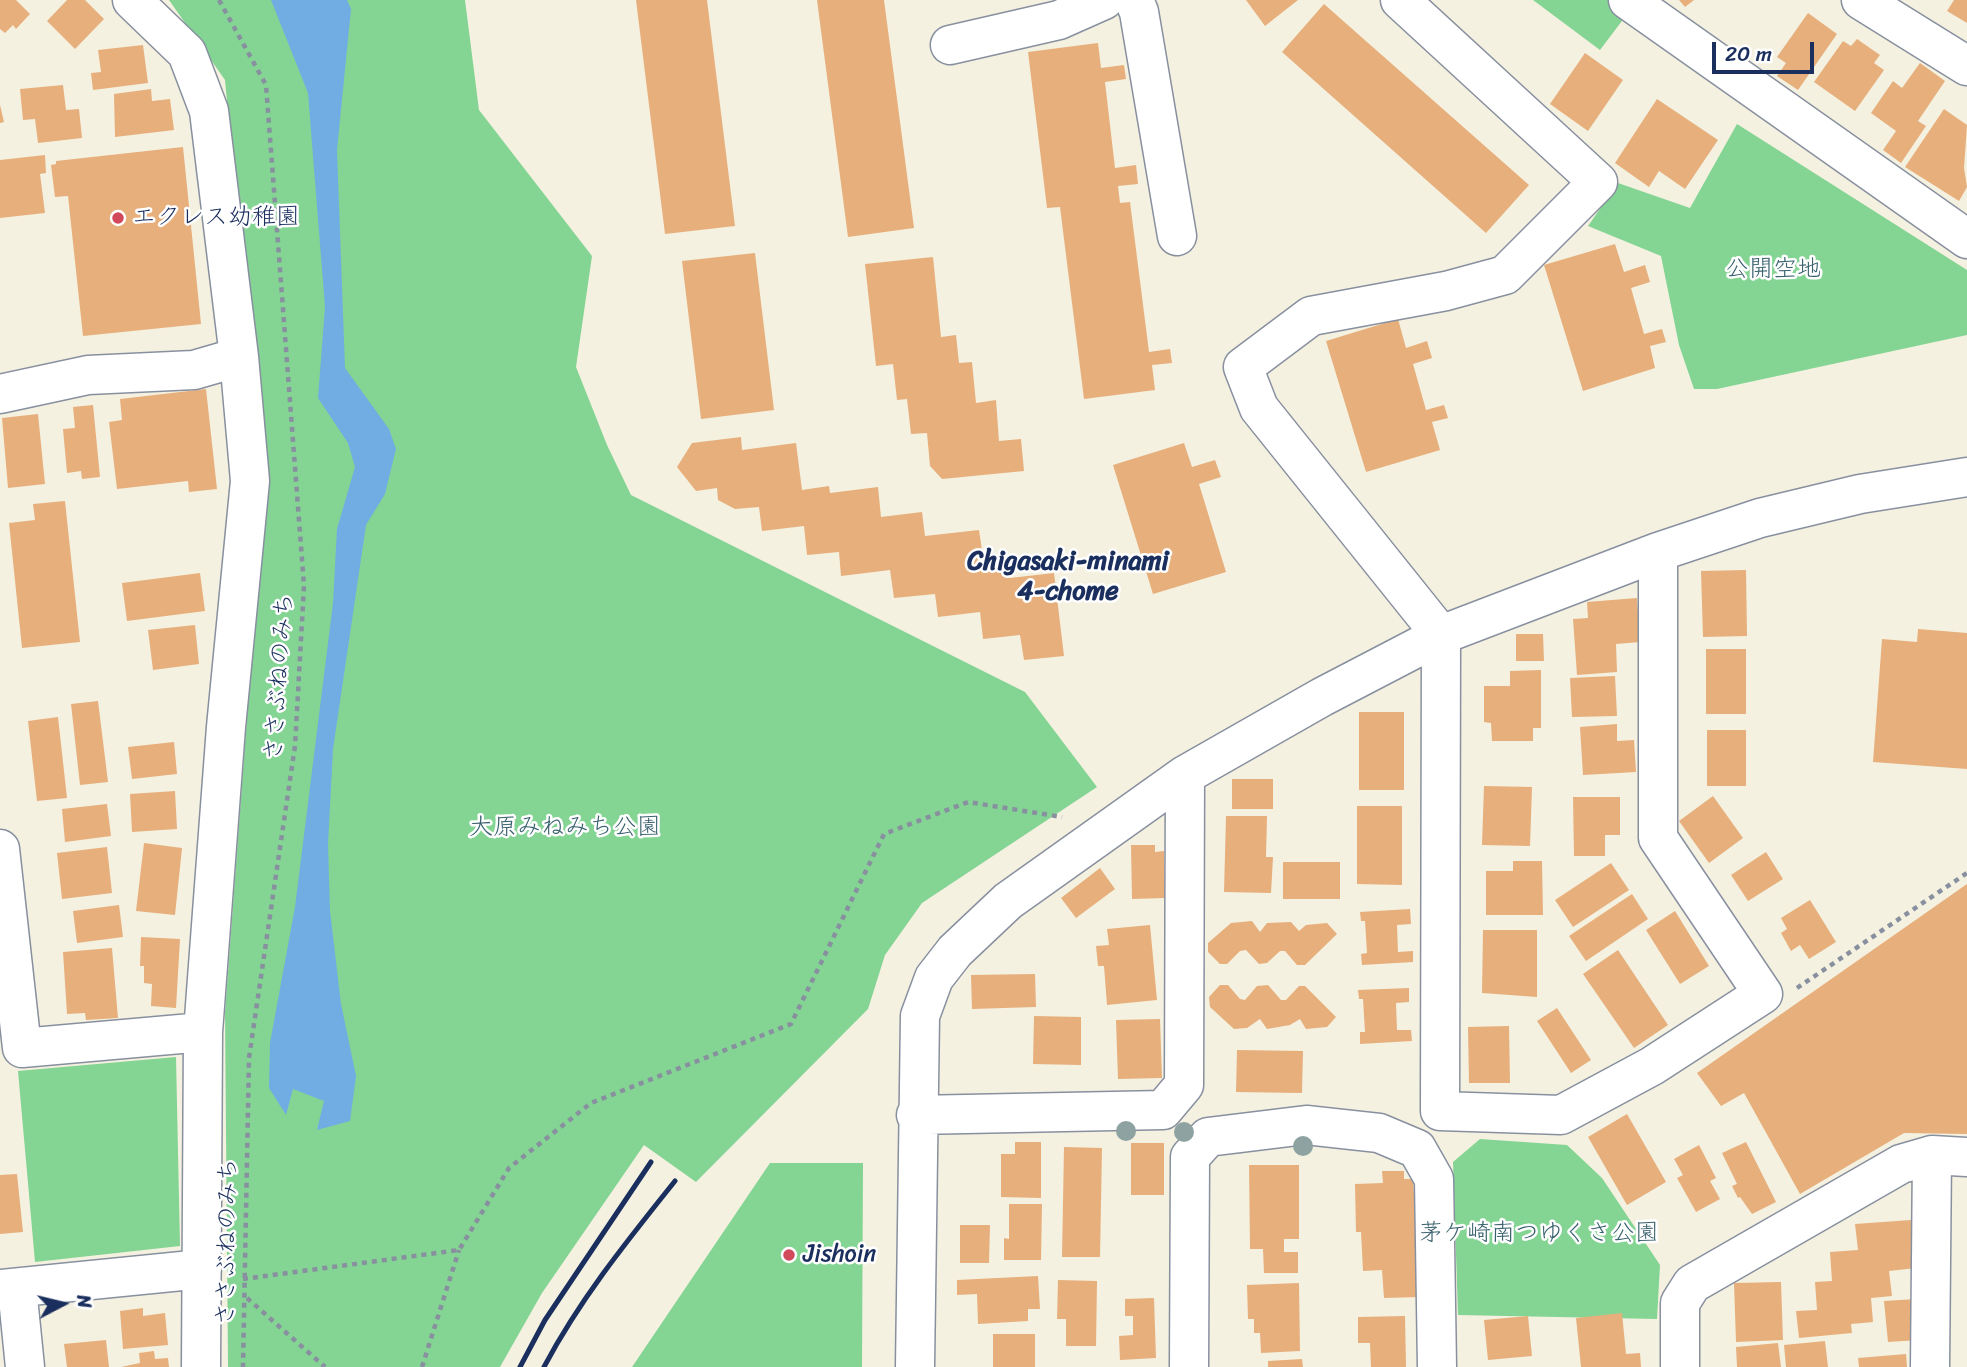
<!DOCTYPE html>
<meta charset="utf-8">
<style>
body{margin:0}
#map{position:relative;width:1967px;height:1367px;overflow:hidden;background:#f4f1e0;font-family:Sriracha,sans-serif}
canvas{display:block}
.north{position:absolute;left:28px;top:1269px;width:70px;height:70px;-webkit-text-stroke:5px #fff;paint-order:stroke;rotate:83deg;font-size:19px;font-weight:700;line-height:28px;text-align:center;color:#1b2f5e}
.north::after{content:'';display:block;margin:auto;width:24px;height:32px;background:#1b2f5e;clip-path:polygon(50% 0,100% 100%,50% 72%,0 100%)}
.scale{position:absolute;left:1712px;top:42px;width:102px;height:32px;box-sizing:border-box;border:4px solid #1b2f5e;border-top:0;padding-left:9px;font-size:21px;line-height:24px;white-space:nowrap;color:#1b2f5e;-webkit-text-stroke:5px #fff;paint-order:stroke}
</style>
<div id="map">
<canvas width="1967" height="1367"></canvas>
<div class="north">N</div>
<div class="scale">20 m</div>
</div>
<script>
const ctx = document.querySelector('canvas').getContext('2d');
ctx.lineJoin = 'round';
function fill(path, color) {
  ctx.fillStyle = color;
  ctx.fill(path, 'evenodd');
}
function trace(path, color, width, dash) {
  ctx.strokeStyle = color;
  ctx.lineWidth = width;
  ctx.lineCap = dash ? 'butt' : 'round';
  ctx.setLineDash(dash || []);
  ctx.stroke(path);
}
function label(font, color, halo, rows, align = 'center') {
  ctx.font = font + ' Sriracha,"Klee One",sans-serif';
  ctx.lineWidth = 5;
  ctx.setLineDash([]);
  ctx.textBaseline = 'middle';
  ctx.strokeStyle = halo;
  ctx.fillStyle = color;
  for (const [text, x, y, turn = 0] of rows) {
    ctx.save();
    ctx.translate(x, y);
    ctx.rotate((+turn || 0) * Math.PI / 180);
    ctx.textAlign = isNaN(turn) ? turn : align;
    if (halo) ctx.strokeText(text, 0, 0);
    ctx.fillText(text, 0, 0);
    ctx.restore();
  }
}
fill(new Path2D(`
 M169,0H465L479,110L592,256L576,367L607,445L631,495L1025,692L1097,787L922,903L885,955L868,1009L696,1182L644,1145L542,1293L500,1367H228L225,1013L264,487L225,80Z
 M1533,0H1619L1631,9L1600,50Z
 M1737,124L1967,270V335L1717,389H1694L1679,345L1661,256L1588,226L1618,183L1690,208Z
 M176,1057L180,1246L35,1262L18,1071Z
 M1480,1139L1567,1145L1602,1178L1660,1265L1657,1319L1458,1315L1453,1162Z
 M770,1163H863L862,1367H632Z`), '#84d494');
fill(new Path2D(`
 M271,0H347L351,9L337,150L345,368L389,429L396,449L385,494L366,525L333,749L328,844L330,911L341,1004L356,1076L350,1121L317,1130L324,1101L293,1089L286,1115L269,1088L270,1043L295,907L333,603L337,529L355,467L348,443L318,398L325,307L308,93Z`), '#71ade3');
fill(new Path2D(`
 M0,0H16L30,14L16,29L13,25L5,33L0,29Z
 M67,0H85L104,19L75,49L47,21Z
 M636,0H707L735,226L665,234Z
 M817,0H884L914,228L848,237Z
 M1246,0H1298L1265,26Z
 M1679,0H1694L1685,7Z
 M1954,0H1967V23L1947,11Z
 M1324,4L1529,185L1486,233L1282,52Z
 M1808,13L1837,34L1798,90L1777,76L1786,63L1777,57Z
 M1857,39L1880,55L1874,63L1884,70L1855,111L1814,82L1843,41L1851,46Z
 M1098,43L1101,68L1124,65L1126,79L1105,82L1115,168L1136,165L1138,184L1118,186L1120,203L1130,202L1149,352L1170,349L1172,363L1152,365L1155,390L1084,399L1060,207L1047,208L1028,52Z
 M143,45L148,83L93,90L91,73L101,72L98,50Z
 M1585,53L1623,80L1588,131L1550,104Z
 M1920,63L1945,81L1918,121L1926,126L1901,163L1883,150L1896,131L1871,113L1893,81L1902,88Z
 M63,85L66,110L79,109L82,138L38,143L35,119L23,120L20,89Z
 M151,89L152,101L170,99L174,130L115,137L114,94Z
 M1657,99L1718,140L1685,189L1659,171L1649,187L1615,163Z
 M0,105L4,122L0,123Z
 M1944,109L1967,125L1964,168L1967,187L1959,201L1905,167Z
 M183,147L201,324L83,336L68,196L55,197L51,165L56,164V161Z
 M45,155L46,173L40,174L45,213L0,218V160Z
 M1615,244L1624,272L1645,265L1650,282L1631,288L1644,334L1662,329L1666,342L1650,346L1655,368L1583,391L1544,265Z
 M755,253L774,410L701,419L682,261Z
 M933,257L941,337L956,335L959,363L972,362L976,403L996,400L999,441L1021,439L1024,471L942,479L930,466L927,433L911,434L907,399L897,400L893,364L876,366L865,264Z
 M1398,319L1406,348L1427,341L1432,358L1413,364L1426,410L1444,405L1448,418L1432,422L1440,450L1366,472L1326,341Z
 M206,389L217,489L189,492L188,481L117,489L109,422L122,420L120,399Z
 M93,405L100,477L82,479L81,471L67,473L63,429L75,428L73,407Z
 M38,414L45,484L8,488L2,418Z
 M741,437L742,450L796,443L802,490L829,486L830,493L878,487L881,517L922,512L925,536L979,530L983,557L1007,554L1010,578L1054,573L1064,656L1024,660L1020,635L983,639L980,612L938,617L935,594L894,598L890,570L841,576L839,552L807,555L804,526L762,531L759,507L735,509L718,500L717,488L696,491L677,467L692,443Z
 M1184,443L1192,467L1215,460L1221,477L1199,484L1226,572L1153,594L1113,465Z
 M65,501L80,642L22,648L9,523L35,520L33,504Z
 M1746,570L1747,636L1703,637L1701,571Z
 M200,573L205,611L127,621L122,583Z
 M1637,598L1640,642L1616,644L1617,672L1577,675L1573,619L1588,618L1587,602Z
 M195,625L199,664L153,670L148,630Z
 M1918,629L1967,633V769L1873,762L1882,639L1917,642Z
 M1516,634H1543L1544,661H1516Z
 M1706,649H1746V714H1706Z
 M1541,670V728H1533V741H1492L1491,723L1484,722V686H1510V671Z
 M1615,676L1617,716L1572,717L1570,678Z
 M98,701L108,782L80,785L71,704Z
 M1359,712H1404V790H1359Z
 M58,717L67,798L37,801L28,721Z
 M1617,724V741L1634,740L1636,772L1583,775L1580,727Z
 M1707,730H1746V786H1707Z
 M174,742L177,774L132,779L128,747Z
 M1232,779H1273V809H1232Z
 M1484,786L1532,787L1530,846L1482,845Z
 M175,791L177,829L132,832L130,794Z
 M1713,796L1743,838L1709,863L1679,821Z
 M1573,797H1620V835H1605V856H1574Z
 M107,804L111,836L65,842L62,809Z
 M1357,806H1402V885L1357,884Z
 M1226,816H1267L1266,857H1273L1271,893L1224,892Z
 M144,843L182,848L175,915L136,911Z
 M1131,845H1155V852L1164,851L1165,898L1132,899Z
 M107,847L112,893L62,899L57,853Z
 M1766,852L1783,879L1748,901L1731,875Z
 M1513,861H1542L1543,915H1486V871H1513Z
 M1283,862H1340V899H1283Z
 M1611,863L1629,890L1573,927L1555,900Z
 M1100,868L1115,889L1076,918L1061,898Z
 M1967,884V1134L1904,1133L1800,1194L1744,1093L1721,1106L1697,1073Z
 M1632,894L1648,919L1586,961L1569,936Z
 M1810,900L1836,942L1809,959L1800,945L1791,951L1781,933L1787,929L1781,918Z
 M119,905L123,937L77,943L73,911Z
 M1410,909L1411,924L1397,925L1398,952L1413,951V962L1362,965L1361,954L1367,953L1365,921H1361L1360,912Z
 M1675,911L1709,966L1680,984L1646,930Z
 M1252,921L1260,932L1267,923L1291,922L1299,931L1306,925L1327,923L1337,934L1305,965H1297L1285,951H1280L1267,963L1259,964L1246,950L1240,951L1227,964H1220L1208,952V943L1231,923Z
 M1150,925L1157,1000L1107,1005L1104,966H1098L1096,946L1109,945L1107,929Z
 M1483,930H1537V997L1482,993Z
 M141,937L180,939L176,1008L151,1006L152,984L144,983V966H140Z
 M112,948L118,1018L86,1020L85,1013L67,1014L63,952Z
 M1618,950L1668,1025L1634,1048L1583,974Z
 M1035,974L1036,1007L972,1009L971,975Z
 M1220,985H1228L1240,999L1245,1000L1257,986L1268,985L1281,1000H1286L1299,986H1305L1336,1017L1327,1027L1306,1029L1300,1019L1290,1025L1267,1029L1260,1019L1247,1028L1234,1029L1210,1007L1209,997Z
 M1409,988V1002L1396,1003L1397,1030H1411L1412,1041L1360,1044V1032H1365L1363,999H1359L1358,990Z
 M1557,1008L1591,1060L1571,1073L1537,1021Z
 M1034,1016L1081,1017V1065L1033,1064Z
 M1160,1019L1162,1078L1118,1079L1116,1020Z
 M1509,1026L1510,1083H1469L1468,1027Z
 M1237,1050L1303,1051L1302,1093L1236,1092Z
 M1627,1114L1666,1182L1627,1205L1588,1137Z
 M1015,1142H1041V1198L1001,1197V1154H1015Z
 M1746,1142L1776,1202L1752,1214L1740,1197L1738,1198L1732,1186L1737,1184L1722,1153Z
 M1131,1143H1164V1195H1131Z
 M1699,1145L1716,1178L1710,1181L1720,1199L1696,1212L1677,1178L1683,1175L1674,1159Z
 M1064,1147L1102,1148L1100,1257H1062Z
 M1249,1165H1299V1239H1284V1252H1298V1273H1264L1263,1249H1250Z
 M1382,1171H1404V1179H1413L1421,1297L1384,1298L1382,1270L1363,1271L1361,1232H1356L1355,1184L1383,1183Z
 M17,1174L23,1232L0,1234V1175Z
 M1009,1204H1042L1041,1260H1004V1238L1009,1239Z
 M1911,1220L1916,1268L1889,1271L1892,1296L1871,1298L1873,1322L1851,1324L1852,1333L1799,1338L1796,1311L1817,1310L1815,1282L1832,1281L1830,1252L1858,1250L1855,1224Z
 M960,1225H990L989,1263H960Z
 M1038,1276L1040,1309H1028V1321L978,1324L977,1294L957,1295V1280Z
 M1058,1280L1097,1281L1096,1346H1066V1319H1057Z
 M1781,1282L1783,1340L1736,1342L1734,1283Z
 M1299,1283L1300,1351L1261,1353L1260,1333H1254V1319H1248L1247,1285Z
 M1154,1298L1156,1358L1120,1360L1119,1336L1133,1335V1316H1125V1299Z
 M1916,1299L1919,1340L1888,1342L1884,1301Z
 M143,1308V1316L165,1313L168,1345L123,1349L120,1311Z
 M1622,1313L1626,1354L1640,1353L1641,1367H1581L1576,1318Z
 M1405,1316L1406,1367H1371L1370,1343H1358V1317Z
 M1528,1316L1532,1356L1488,1360L1484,1320Z
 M993,1334H1035V1367H993Z
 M106,1340L109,1367H67L64,1344Z
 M1825,1341L1828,1367H1786L1784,1345Z
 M1778,1343L1781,1367H1737L1736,1347Z
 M154,1351L155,1359L168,1358L169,1367H121L140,1363L139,1353Z
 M1906,1354L1907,1367H1859L1858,1358Z
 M1302,1359L1303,1367H1268V1361Z`), '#e7af7c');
const minor = new Path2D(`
 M132,0L187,53L209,111L239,357L250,481L226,727L203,1032L201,1367
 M1134,0L1139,12L1177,236
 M1400,0L1598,182L1505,275L1446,291L1311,316L1243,367L1259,408L1441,635L1440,1111L1561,1115L1652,1066L1763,994L1658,838V552
 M1628,0L1967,239
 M1861,0L1967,66
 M950,45L1059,20L1104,0
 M0,394L88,375L194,370L239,357
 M0,849L22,1048L203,1032
 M916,1115L1163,1110L1184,1085L1185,775
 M17,1288L25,1367
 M0,1289L202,1269
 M915,1367L920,1016L934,978L955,951L1008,901L1185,775L1322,697L1441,635L1658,552L1760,518L1860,494L1967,477
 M1189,1367L1190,1157L1208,1137L1306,1125L1379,1133L1417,1149L1434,1179L1437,1367
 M1680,1367V1303L1692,1284L1901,1164L1932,1155L1967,1157
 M1930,1367L1932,1155`);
trace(minor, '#88909f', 41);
trace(new Path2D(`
 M219,0L266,85L304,586L295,746L249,1058L243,1367
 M1797,988L1967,873
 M243,1279L459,1250L509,1168L591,1103L791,1024L884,834L968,802L1062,817
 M247,1298L325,1367
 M422,1367L459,1250`), '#88909f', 4.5, [5, 5]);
trace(minor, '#fff', 38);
trace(new Path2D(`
 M520,1367L545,1320L651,1162
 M544,1367C580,1299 627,1241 675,1181`), '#1b2f5e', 5);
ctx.fillStyle = '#8ea2a1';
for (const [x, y] of [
 [1126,1131],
 [1184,1132],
 [1303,1146]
]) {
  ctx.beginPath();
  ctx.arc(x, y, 10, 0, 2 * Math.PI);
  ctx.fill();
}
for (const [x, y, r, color] of [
 [118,218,7,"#d1495b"],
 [789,1255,7,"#d1495b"]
]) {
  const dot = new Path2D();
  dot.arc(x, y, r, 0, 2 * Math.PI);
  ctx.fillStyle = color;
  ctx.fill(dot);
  trace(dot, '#fff', 2.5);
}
label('24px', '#1b2f5e', '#fff', [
 ["エクレス幼稚園",132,218],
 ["Jishoin",803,1255]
], 'left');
label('24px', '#3a616e', '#fff', [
 ["公開空地",1773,270],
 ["大原みねみち公園",565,828],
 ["茅ケ崎南つゆくさ公園",1539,1234]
]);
label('24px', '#1b2f5e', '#fff', [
 ["ささぶねのみち",280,677,-86],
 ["ささぶねのみち",228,1242,-89]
]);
label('bold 26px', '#1b2f5e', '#fff', [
 ["Chigasaki-minami",1068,562],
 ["4-chome",1068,592]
]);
</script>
